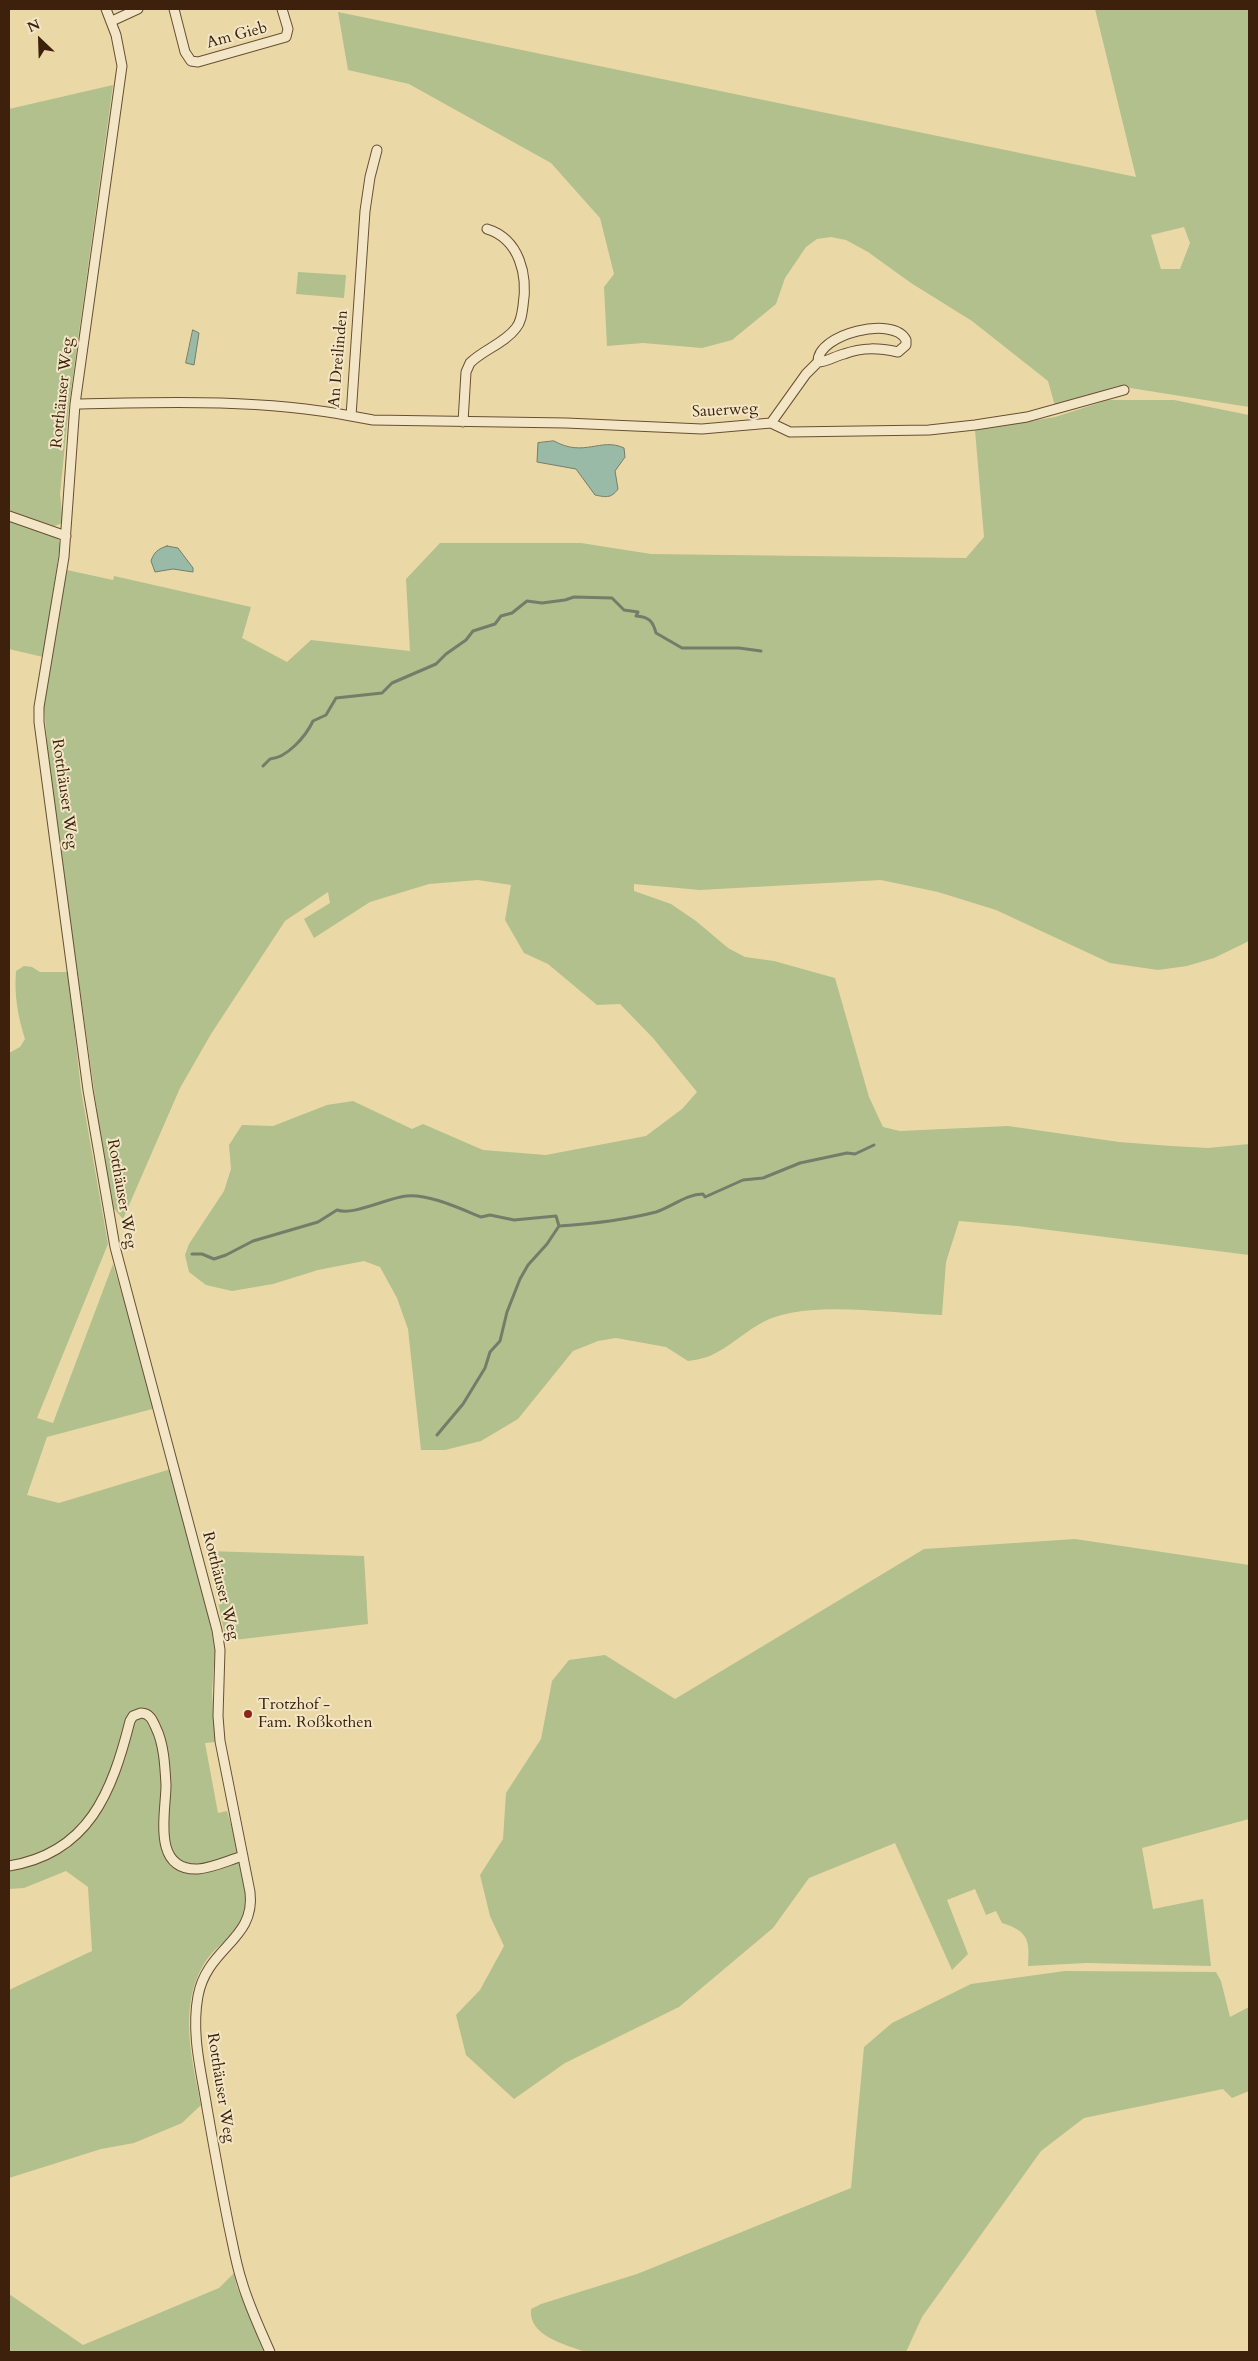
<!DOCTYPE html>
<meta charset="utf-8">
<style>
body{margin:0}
#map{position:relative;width:1258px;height:2361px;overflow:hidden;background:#ebd8a7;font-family:Cardo,serif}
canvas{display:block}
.frame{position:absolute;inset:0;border:10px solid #3d210c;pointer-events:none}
.north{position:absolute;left:15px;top:15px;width:50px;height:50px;-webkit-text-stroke:4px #f2e6c6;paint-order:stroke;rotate:336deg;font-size:14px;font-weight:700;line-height:20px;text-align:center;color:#3d210c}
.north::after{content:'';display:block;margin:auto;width:18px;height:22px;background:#3d210c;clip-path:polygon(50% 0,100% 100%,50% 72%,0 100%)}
</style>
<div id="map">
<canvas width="1258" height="2361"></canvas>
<div class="frame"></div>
<div class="north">N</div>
</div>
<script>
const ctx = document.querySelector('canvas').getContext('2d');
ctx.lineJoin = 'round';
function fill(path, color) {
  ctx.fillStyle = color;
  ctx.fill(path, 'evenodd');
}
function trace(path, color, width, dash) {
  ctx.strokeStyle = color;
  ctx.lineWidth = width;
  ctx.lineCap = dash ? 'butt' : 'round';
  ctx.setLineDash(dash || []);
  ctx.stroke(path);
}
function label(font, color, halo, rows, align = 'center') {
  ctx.font = font + ' Cardo,serif';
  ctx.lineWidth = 4;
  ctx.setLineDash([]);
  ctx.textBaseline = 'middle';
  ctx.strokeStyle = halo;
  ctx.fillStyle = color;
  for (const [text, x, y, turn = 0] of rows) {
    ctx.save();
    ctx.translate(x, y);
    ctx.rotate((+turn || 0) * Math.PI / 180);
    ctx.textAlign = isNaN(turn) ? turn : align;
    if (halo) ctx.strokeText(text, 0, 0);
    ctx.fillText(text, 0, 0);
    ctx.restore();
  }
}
fill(new Path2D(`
 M1095,9H1249V407L1118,386L1055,406L1048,381L972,321L911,283L868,252L846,240L831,237L817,239L806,247L785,278L776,304L732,340L702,348L643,343L607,346L604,287L614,274L600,218L551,163L409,84L348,70L338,12L1136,177ZM1184,227L1190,243L1180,269H1161L1151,235Z
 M113,85L69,405L60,494L63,523L54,526L9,512V109Z
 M298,272L346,275L344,298L296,294Z
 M1108,400H1174L1249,415V941L1214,958L1187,966L1158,970L1110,963L996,910L938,892L881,880L700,890L634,884V891L671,904L696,921L728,948L745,957L774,961L835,978L869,1097L883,1127L900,1131L1008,1126L1119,1142L1171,1146L1208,1148L1249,1144V1255L1017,1226L959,1221L946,1262L942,1315C891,1314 820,1301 772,1318C748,1327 731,1348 707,1357C701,1359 694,1360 688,1361L666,1347L616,1338L598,1341L573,1351L518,1419L481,1441L445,1450H421L408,1329L397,1298L380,1267L364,1261L318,1270L273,1284L232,1291L206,1285L189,1272L185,1255L189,1244L224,1191L231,1169L229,1145L242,1125L273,1126L327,1105L353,1101L412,1129L423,1124L483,1150L546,1155L646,1136L682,1109L697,1092L653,1038L620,1004L597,1005L548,964L524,953L505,920L511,885L478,880L429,884L370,902L314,938L304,919L330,903L328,892L285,921L211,1034L180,1088L123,1219L110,1204L50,775L44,707L67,570L113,580L114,576L251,607L242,638L287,662L311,640L410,651L406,579L440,543H581L651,554L966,558L984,537L975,430L1055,417Z
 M9,518L58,537L60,546L43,657L9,649Z
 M24,966L32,967L40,972H68L81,1090L108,1244L37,1418L53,1423L113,1264L156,1408L47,1437L27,1495L59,1503L171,1469L209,1616L215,1650L212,1691L215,1742L205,1743L218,1813L227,1811C233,1832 251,1885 247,1904C240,1939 219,1939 204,1964C178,2006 192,2061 201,2105L182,2123L134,2143L101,2149L9,2178V1990L92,1951L88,1887L66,1871L24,1888L9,1889V1053L20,1047L25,1039C18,1017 14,995 16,971Z
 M1075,1539L1249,1565V1819L1142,1848L1153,1909L1203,1899L1211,1966L1087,1963L1028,1966C1030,1940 1028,1931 1002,1923L996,1911L986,1915L975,1889L947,1900L968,1954L952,1970L895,1843L809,1878L773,1928L679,2007L565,2063L514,2099L466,2055L456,2015L480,1990L504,1946L490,1916L480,1875L503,1839L506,1793L541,1739L552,1681L569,1660L605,1655L675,1699L924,1549Z
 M208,1551L364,1556L368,1624L226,1641Z
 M1065,1971L1216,1972L1221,1981L1230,2017L1249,2007V2091L1232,2098L1223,2089L1084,2118L1041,2151L922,2317L906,2352H586C566,2345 528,2336 531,2309L541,2304L637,2274L851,2188L864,2047L892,2023L971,1984Z
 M234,2273L237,2287L266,2352H9V2294L83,2345L219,2288Z`), '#b1c08c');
const water = new Path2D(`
 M193,330L199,333L194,365L186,363Z
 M554,441C584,458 601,437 624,448L625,457L615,471L618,489C611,499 605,497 595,495L576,469L537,462L538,443Z
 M167,546L178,548L193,568V572L173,569L155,572L151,561C154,552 158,549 167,546Z`);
fill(water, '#98baa7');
trace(water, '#747d69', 1);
trace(new Path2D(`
 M263,766L270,759C287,758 306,736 313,721L326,715L336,698L382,693L392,683L436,664L446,654L466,640L473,631L495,624L501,616L512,613L527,601L542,603L565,600L574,597L612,598L624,610L638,612L636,616C649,617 653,621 656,633L682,648H739L761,651
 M192,1254H202L214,1259L226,1255L253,1241L318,1222L337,1210C353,1216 387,1198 406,1196C427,1193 461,1209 481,1217L490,1215L514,1220L556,1216L559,1226
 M437,1435L463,1404L485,1368L490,1352L500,1341L507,1312L520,1279L528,1265L547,1244L559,1226C591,1224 625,1220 656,1212C672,1207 686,1194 703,1194L705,1197L743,1180L763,1178L800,1163L847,1153L855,1154L874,1145`), '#747d69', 3);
const minor = new Path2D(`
 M106,9L116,35L122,66L75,404L64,557L39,707V722L88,1090L115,1247L217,1630L220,1650L218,1716L220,1741L250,1892C256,1940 207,1947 198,1996C191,2034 201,2070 207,2108C214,2148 221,2187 229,2227C233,2245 236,2264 242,2282C249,2306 260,2329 270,2352
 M174,9L185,52L191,61L198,62L286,37L288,29L282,9
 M112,21L138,9
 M75,404C168,402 259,399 351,416L365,211L370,177L377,150
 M351,416L373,420L566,423L702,429L771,423L790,432L929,430L975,425L1027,417L1124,390
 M463,422L466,372L470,363C483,350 505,343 516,328C521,322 522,314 523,306C528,276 520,239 487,229
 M771,423L806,374L818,362C817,334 894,315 906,340V345L898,352C879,348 863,347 844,354C835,356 827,362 818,362
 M9,516L66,536
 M9,1866C89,1853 112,1792 130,1721L133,1716L141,1713C150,1713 153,1721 156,1728C164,1744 165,1767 166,1785C166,1812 151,1871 198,1869C212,1868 229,1860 243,1856`);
trace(minor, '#684f33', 11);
trace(minor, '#f2e6c6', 9);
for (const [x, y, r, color] of [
 [248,1714,5,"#8f2418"]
]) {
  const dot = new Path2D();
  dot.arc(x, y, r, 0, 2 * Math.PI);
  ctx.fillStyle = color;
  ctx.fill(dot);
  trace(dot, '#f2e6c6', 2);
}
label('16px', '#3d210c', '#f2e6c6', [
 ["Am Gieb",237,36,-15],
 ["An Dreilinden",339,359,-85],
 ["Rotthäuser Weg",63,393,-84],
 ["Sauerweg",725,411,-3],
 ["Rotthäuser Weg",64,794,82],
 ["Rotthäuser Weg",121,1194,80],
 ["Rotthäuser Weg",220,1586,76],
 ["Rotthäuser Weg",220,2088,81]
]);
label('16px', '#3d210c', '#f2e6c6', [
 ["Trotzhof -",258,1705],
 ["Fam. Roßkothen",258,1723]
], 'left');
</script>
